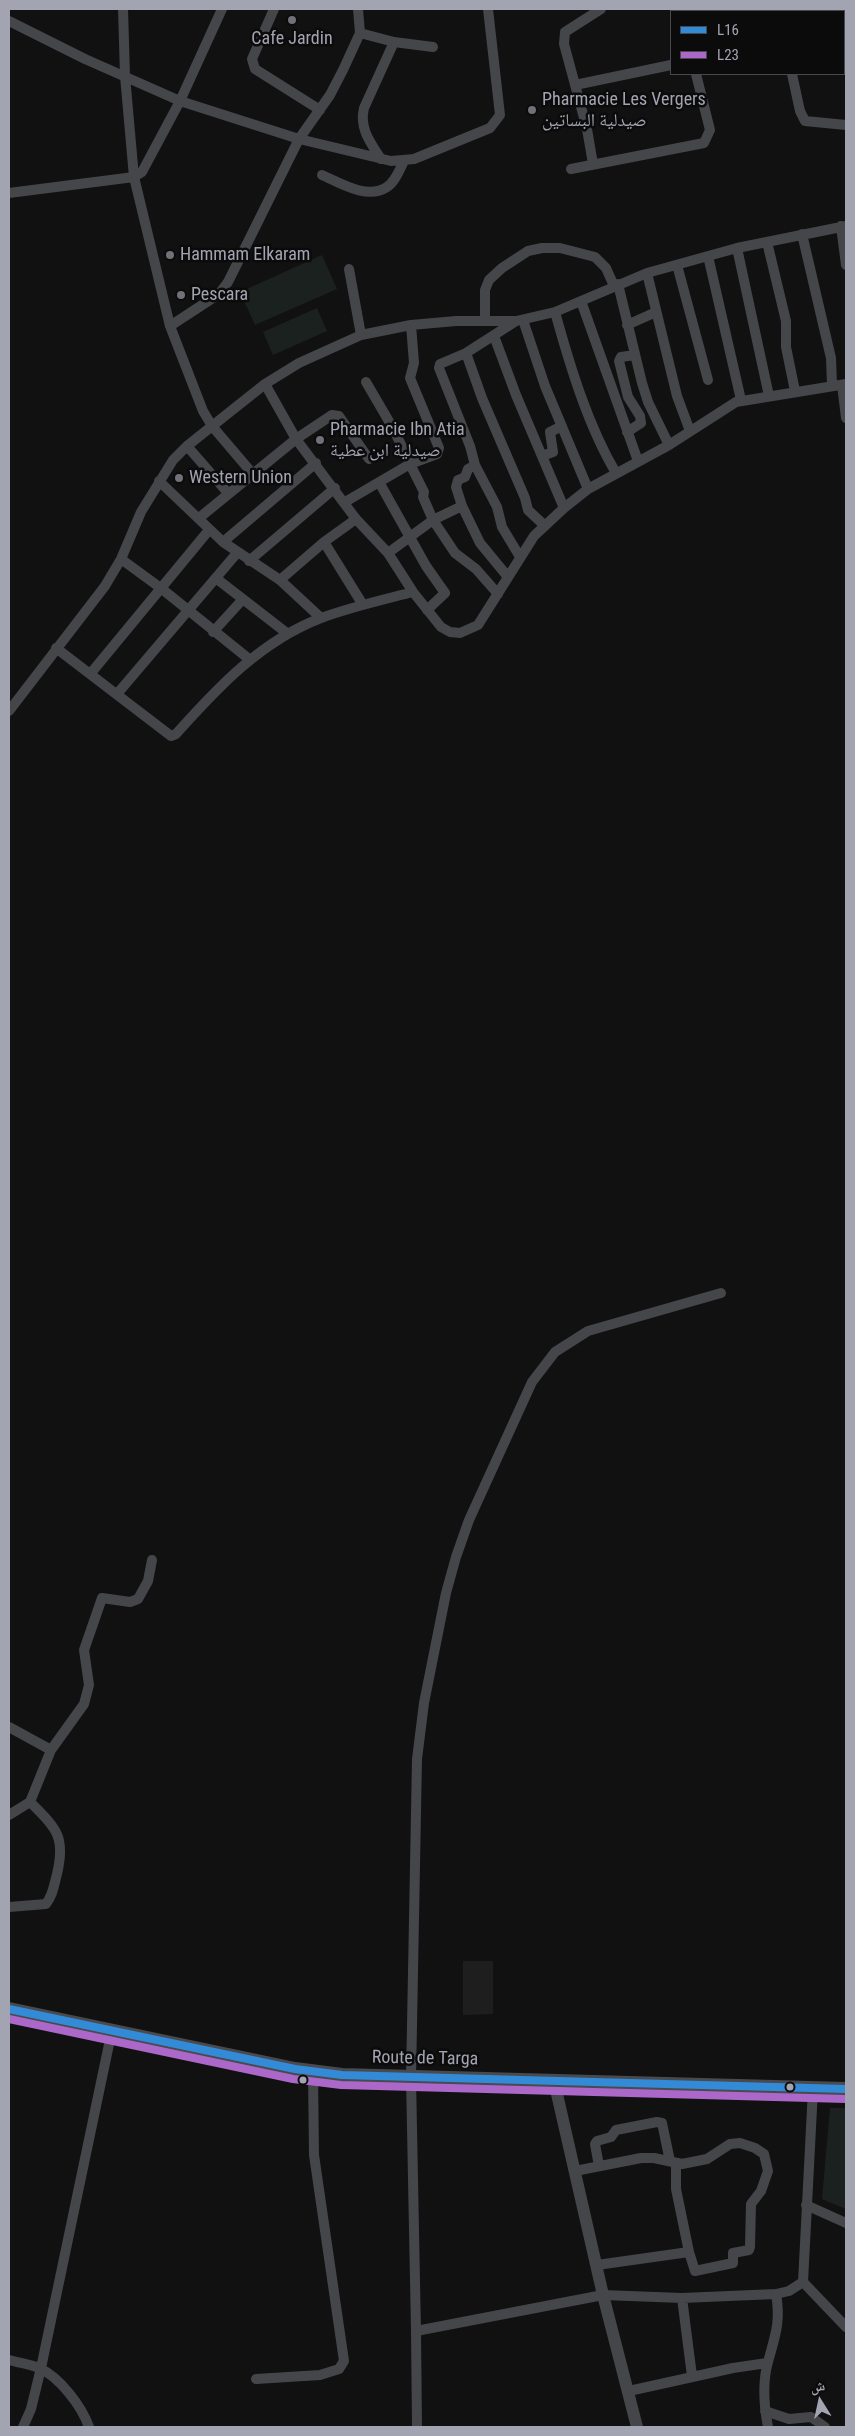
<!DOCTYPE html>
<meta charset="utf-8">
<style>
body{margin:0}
#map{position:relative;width:855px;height:2436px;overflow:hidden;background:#111;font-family:"Roboto Condensed","Noto Naskh Arabic",sans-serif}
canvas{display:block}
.frame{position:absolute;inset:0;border:10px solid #a3a4b1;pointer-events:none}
.legend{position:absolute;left:670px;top:10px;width:175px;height:65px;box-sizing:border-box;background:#0c0b0c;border:1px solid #48484e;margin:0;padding:6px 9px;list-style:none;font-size:15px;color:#a3a4b1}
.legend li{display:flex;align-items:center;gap:10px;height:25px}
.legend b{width:25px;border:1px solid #48484e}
.north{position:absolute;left:795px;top:2376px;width:50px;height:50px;-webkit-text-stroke:4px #0c0b0c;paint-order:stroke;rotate:350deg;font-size:14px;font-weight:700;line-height:20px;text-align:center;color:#a3a4b1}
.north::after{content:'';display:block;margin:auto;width:18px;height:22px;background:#a3a4b1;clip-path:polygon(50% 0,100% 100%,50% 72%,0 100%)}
</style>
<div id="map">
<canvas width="855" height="2436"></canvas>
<div class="frame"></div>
<ul class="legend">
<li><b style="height:6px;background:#338bd7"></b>L16</li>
<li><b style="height:6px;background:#ac68c9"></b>L23</li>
</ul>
<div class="north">ش</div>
</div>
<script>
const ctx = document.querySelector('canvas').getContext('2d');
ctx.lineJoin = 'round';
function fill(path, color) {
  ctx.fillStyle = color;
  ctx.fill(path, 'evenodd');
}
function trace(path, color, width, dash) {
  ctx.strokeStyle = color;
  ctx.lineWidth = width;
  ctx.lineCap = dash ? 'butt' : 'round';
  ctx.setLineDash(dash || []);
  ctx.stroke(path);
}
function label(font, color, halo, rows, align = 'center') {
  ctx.font = font + ' "Roboto Condensed","Noto Naskh Arabic",sans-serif';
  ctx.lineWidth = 5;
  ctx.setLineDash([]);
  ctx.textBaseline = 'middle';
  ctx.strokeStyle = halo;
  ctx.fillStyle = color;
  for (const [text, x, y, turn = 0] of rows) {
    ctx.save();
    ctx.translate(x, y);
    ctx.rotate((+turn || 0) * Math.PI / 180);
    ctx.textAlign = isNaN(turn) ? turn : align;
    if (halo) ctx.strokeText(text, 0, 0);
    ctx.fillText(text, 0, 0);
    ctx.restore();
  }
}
fill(new Path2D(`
 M463,1961H493V2014L463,2015Z`), '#1e1e1f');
fill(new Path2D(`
 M322,255L337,289L255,325L240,292Z
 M317,308L327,331L273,355L263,332Z
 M830,2108H846V2209L822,2199Z`), '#1b211e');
trace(new Path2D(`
 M123,9L125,76L134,177L170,326L203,411L212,426L252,473
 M274,9L252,59L255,69L320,110
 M683,9L684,11
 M782,9V11
 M818,11L835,9
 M9,21L85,59L180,101L299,139L391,161L414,159L490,128L500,115L488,9
 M360,33L394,42L364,108C359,128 370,142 381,159
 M394,42L433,47
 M792,74L800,111L805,121L846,125
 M575,85L671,65
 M593,164L587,129L564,44L565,32L601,9
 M571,169L704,143L710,130L696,74
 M322,175C340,183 367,200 387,187C395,182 400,169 404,161
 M9,193L134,177L142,172L180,101L222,9
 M841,226L846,265
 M802,234L831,358L832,385
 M767,242L786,321V347L795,391
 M737,248L769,396
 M708,256L741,400
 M677,265L708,380
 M349,269L361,335
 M647,273L677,396L690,431
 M618,284L642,383L648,402L669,445
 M581,301L638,461
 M555,312C570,366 588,426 616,473
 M523,320L545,386L588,489
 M485,321V290L489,280L502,268L528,251L542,248H560L595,257L606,268L614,286
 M516,321L466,353L440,364L439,368L470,446L475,465L497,507L502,527L520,557
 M627,325L656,312
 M170,326L219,294L228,282L299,139L330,95L343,70L360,33L358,9
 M494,336L516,395L564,508
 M466,353L482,398L525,498L528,510L545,526
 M366,382L394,430L410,464L437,454L439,448L410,378L414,363L411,325
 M265,384L296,439L356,519L388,553L413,592L441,627L450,632L460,633L478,625L534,536L564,508L588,489L669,445L736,402L846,384
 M842,385L846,418
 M627,432L641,423L640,416L628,397L619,361L621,357L635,355
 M187,446L228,493
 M542,456L553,452L550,432L562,426
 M475,465L468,469L465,477L458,480L456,487L462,506L480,543L508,577
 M159,481L223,542L280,580L321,618
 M379,482L426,566L445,593L427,610
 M345,502L410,464L424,492L423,497L433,520L455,553L476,569L498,594
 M199,518L296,439L332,415L339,416L369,459
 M223,542L316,463
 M324,542L363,605
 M388,553L433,520L462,506
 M121,559L162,589L249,659
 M249,561L335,488
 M217,579L288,634
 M280,580L324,542L356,519
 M213,632L243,599
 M56,648L171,736L176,734C218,687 261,641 321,618C351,607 382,600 413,592
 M91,673L209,530
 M117,694L237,553
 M9,711L105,586L121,559L141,512L173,460L187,446L265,384L299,363L361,335L411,325L456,321H516L555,312L647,273L737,248L846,226
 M721,1293L588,1331L555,1352L532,1382L469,1520L456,1557L446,1593L424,1703L417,1759L411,2078L416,2331L603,2295L682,2298L776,2294L789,2291L803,2282
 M9,1727L51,1750
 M9,1815L30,1802L51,1750L84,1704L89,1685L84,1650L102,1598L130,1602L138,1599L148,1581L152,1560
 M9,1907L46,1904C53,1895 54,1885 57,1874C66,1836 56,1828 30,1802
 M813,2089L803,2282L846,2327
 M676,2164V2189L689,2252
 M599,2166L595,2144L597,2141L611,2137L616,2130L657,2122L662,2123L670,2161
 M575,2171L641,2158H654L682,2164L707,2159L730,2144L740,2143L755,2148L764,2154L768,2171L761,2191L751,2204L750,2247L749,2250L733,2253V2263L695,2271L689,2252L597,2265
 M806,2205L846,2223
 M682,2298L692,2376
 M416,2331L417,2427
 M9,2360C19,2363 30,2364 39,2368C60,2377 82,2407 89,2427
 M256,2379L320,2375L339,2369L344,2361L314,2155L313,2072
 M629,2391L733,2368L767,2363
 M765,2411L789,2419L811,2417L825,2427
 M23,2427L31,2409L41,2368L112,2030
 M768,2427C764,2406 762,2383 768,2362C775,2336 781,2322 776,2294`), '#45464a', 10);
trace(new Path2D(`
 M554,2081L603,2295L637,2427`), '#45464a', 12);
trace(new Path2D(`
 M9,2009L295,2069L342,2075L846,2089`), '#494a4e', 14);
trace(new Path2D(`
 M9,2009L295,2069L342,2075L846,2089`), '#338bd7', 8);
trace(new Path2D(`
 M9,2019L293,2079L341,2085L846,2099`), '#ac68c9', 8);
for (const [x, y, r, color] of [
 [292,20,5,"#707179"],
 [532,110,5,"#707179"],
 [170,255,5,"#707179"],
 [181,295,5,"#707179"],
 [320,440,5,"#707179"],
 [179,478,5,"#707179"],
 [303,2080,4.5,"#a3a4b1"],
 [790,2087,4.5,"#a3a4b1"]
]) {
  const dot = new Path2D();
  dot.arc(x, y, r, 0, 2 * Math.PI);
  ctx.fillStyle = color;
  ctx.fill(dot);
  trace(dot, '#0c0b0c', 2);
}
label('18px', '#a3a4b1', '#0c0b0c', [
 ["Cafe Jardin",292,39,"center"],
 ["Pharmacie Les Vergers",542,100],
 ["صيدلية البساتين",542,121],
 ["Hammam Elkaram",180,255],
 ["Pescara",191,295],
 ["Pharmacie Ibn Atia",330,430],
 ["صيدلية ابن عطية",330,451],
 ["Western Union",189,478]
], 'left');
label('18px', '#a3a4b1', '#0c0b0c', [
 ["Route de Targa",425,2059,1]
]);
</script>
